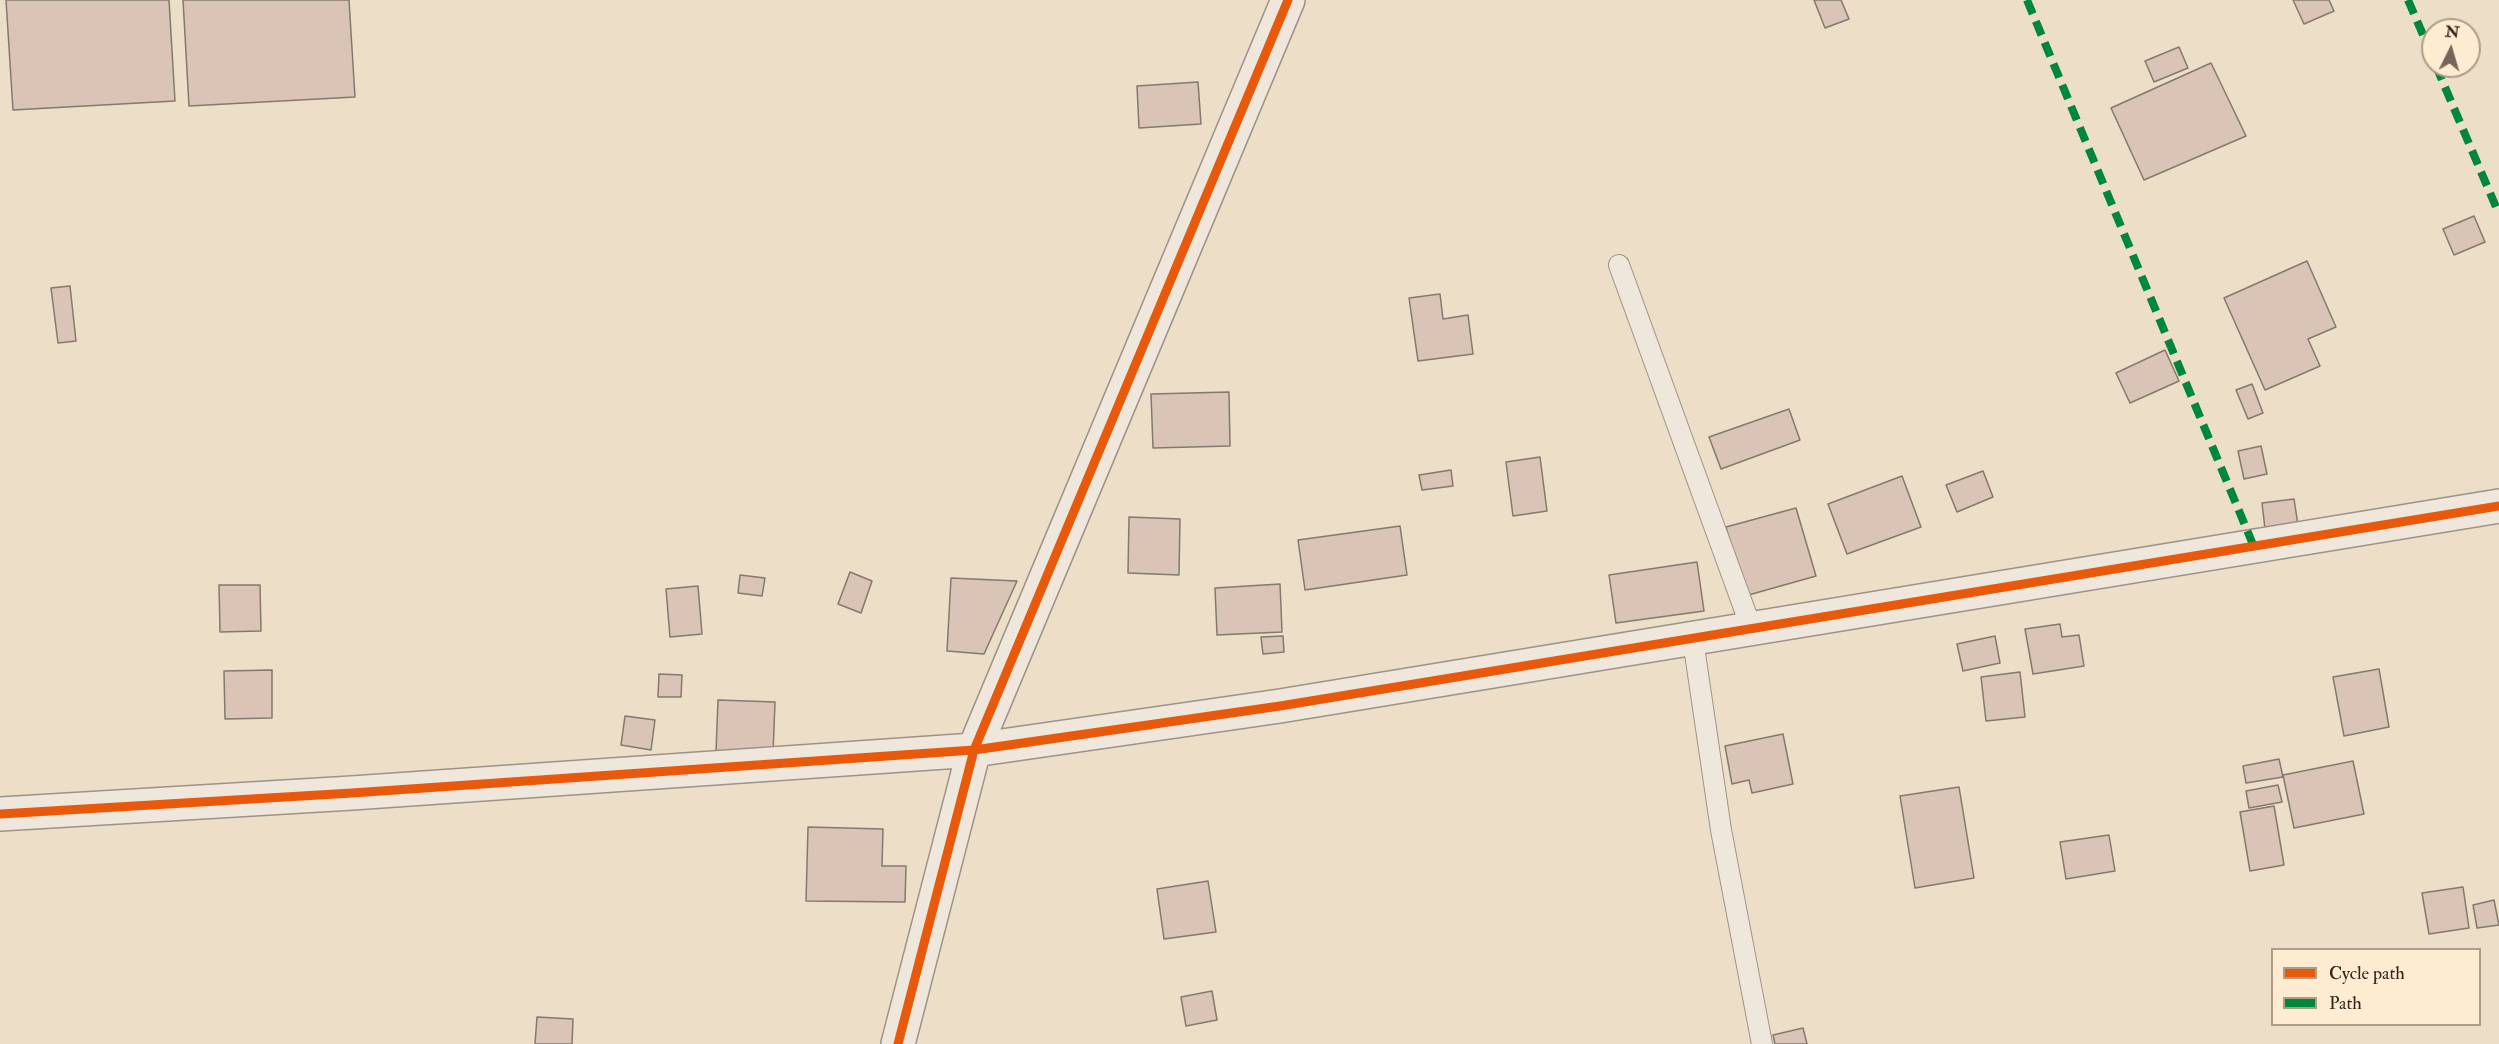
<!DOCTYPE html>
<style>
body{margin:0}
#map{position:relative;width:2499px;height:1044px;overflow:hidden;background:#eddec8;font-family:"IM FELL Double Pica",serif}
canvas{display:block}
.legend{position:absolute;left:2271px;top:948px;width:210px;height:78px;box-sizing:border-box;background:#fdecd2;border:2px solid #ae9c89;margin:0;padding:8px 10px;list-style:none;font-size:18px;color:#37231b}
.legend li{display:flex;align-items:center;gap:12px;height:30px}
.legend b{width:30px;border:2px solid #ae9c89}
.north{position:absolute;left:2421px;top:18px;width:60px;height:60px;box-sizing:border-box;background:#fdecd2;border:2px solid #ae9c89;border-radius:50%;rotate:5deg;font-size:16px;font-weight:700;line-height:24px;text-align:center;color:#37231b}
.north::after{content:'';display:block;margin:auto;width:21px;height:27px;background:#776458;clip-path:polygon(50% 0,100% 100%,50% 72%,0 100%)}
</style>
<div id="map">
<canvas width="2499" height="1044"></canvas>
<ul class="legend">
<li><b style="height:8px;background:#e8590c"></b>Cycle path</li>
<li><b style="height:8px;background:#00873e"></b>Path</li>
</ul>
<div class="north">N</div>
</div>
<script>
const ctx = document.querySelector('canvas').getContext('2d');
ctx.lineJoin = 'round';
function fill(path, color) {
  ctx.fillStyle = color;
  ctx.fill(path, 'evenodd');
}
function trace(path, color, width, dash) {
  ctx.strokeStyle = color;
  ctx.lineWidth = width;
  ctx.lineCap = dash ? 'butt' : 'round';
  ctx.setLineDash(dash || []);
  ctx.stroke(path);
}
const building = new Path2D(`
 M6,0H169L175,101L13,110Z
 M183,0H349L355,97L189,106Z
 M1814,0H1841L1849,19L1825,28Z
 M2293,0H2329L2334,11L2304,24Z
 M2179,47L2188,68L2154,82L2145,61Z
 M2211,63L2246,136L2144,180L2111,108Z
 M1198,82L1201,124L1139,128L1137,86Z
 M2474,216L2485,242L2454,255L2443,229Z
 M2307,261L2336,327L2308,339L2320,366L2265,390L2224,298Z
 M70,286L76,341L58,343L51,288Z
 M1440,294L1443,319L1468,315L1473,354L1418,361L1409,298Z
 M2165,350L2179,381L2130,403L2116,373Z
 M2252,384L2263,413L2248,419L2236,390Z
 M1229,392L1230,446L1153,448L1151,394Z
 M1789,409L1800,440L1721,469L1709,437Z
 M2261,446L2267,474L2244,479L2238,451Z
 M1540,457L1547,511L1513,516L1506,462Z
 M1451,470L1453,486L1422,490L1419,475Z
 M1983,471L1993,497L1957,512L1946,485Z
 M1902,476L1921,527L1847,554L1828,504Z
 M2294,499L2298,525L2265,529L2262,503Z
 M1796,508L1816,576L1745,596L1726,527Z
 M1129,517L1180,519L1179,575L1128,573Z
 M1400,526L1407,575L1305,590L1298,540Z
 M1697,562L1704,611L1616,623L1609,575Z
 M850,572L872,581L861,613L838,604Z
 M740,575L765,578L762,596L738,593Z
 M951,578L1017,581L984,654L947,651Z
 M1280,584L1282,632L1217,635L1215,588Z
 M219,585H260L261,631L220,632Z
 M698,586L702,634L670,637L666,589Z
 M2060,624L2062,637L2079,635L2084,666L2033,674L2025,629Z
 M1283,636L1284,652L1263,654L1261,637Z
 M1995,636L2000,663L1963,671L1957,644Z
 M2379,669L2389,727L2344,736L2333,677Z
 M272,670V718L225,719L224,671Z
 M2020,672L2025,717L1986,721L1981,677Z
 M659,674L682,675L681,697H658Z
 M718,700L775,702L773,754L716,752Z
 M625,716L655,720L651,750L621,745Z
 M1783,734L1793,784L1752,793L1749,780L1732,784L1725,746Z
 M2279,759L2283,777L2246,783L2243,766Z
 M2353,761L2364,814L2294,828L2283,775Z
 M2278,785L2282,802L2249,808L2246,791Z
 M1959,787L1974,878L1915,888L1900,796Z
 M2274,806L2284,865L2250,871L2240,812Z
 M808,827L883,829L882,866H906L905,902L806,901Z
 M2109,835L2115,871L2066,879L2060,842Z
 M1208,881L1216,932L1164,939L1157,889Z
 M2463,887L2469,928L2429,934L2422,893Z
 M2494,900L2499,925L2477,928L2473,905Z
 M1212,991L1217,1020L1186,1026L1181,997Z
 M537,1017L573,1019L572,1044H535Z
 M1803,1028L1807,1044H1775L1773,1035Z`);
fill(building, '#d9c4b5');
trace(building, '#84796e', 1.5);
const service = new Path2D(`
 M1619,265L1752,630
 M1693,640L1721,830L1762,1044`);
const minor = new Path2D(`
 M0,814L352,793L974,750L1280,706L2499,506
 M898,1044L974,750L1288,0`);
trace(service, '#9d9285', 22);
trace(minor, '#9d9285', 36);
trace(service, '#efe7dc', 20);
trace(minor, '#efe7dc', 33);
trace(new Path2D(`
 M2027,0L2254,547
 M2408,0L2433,58
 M2436,66L2499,214`), '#00873e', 8, [15, 8]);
trace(new Path2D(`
 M0,814L352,793L974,750L1280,706L2499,506
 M898,1044L974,750L1288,0`), '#e8590c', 9);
</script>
